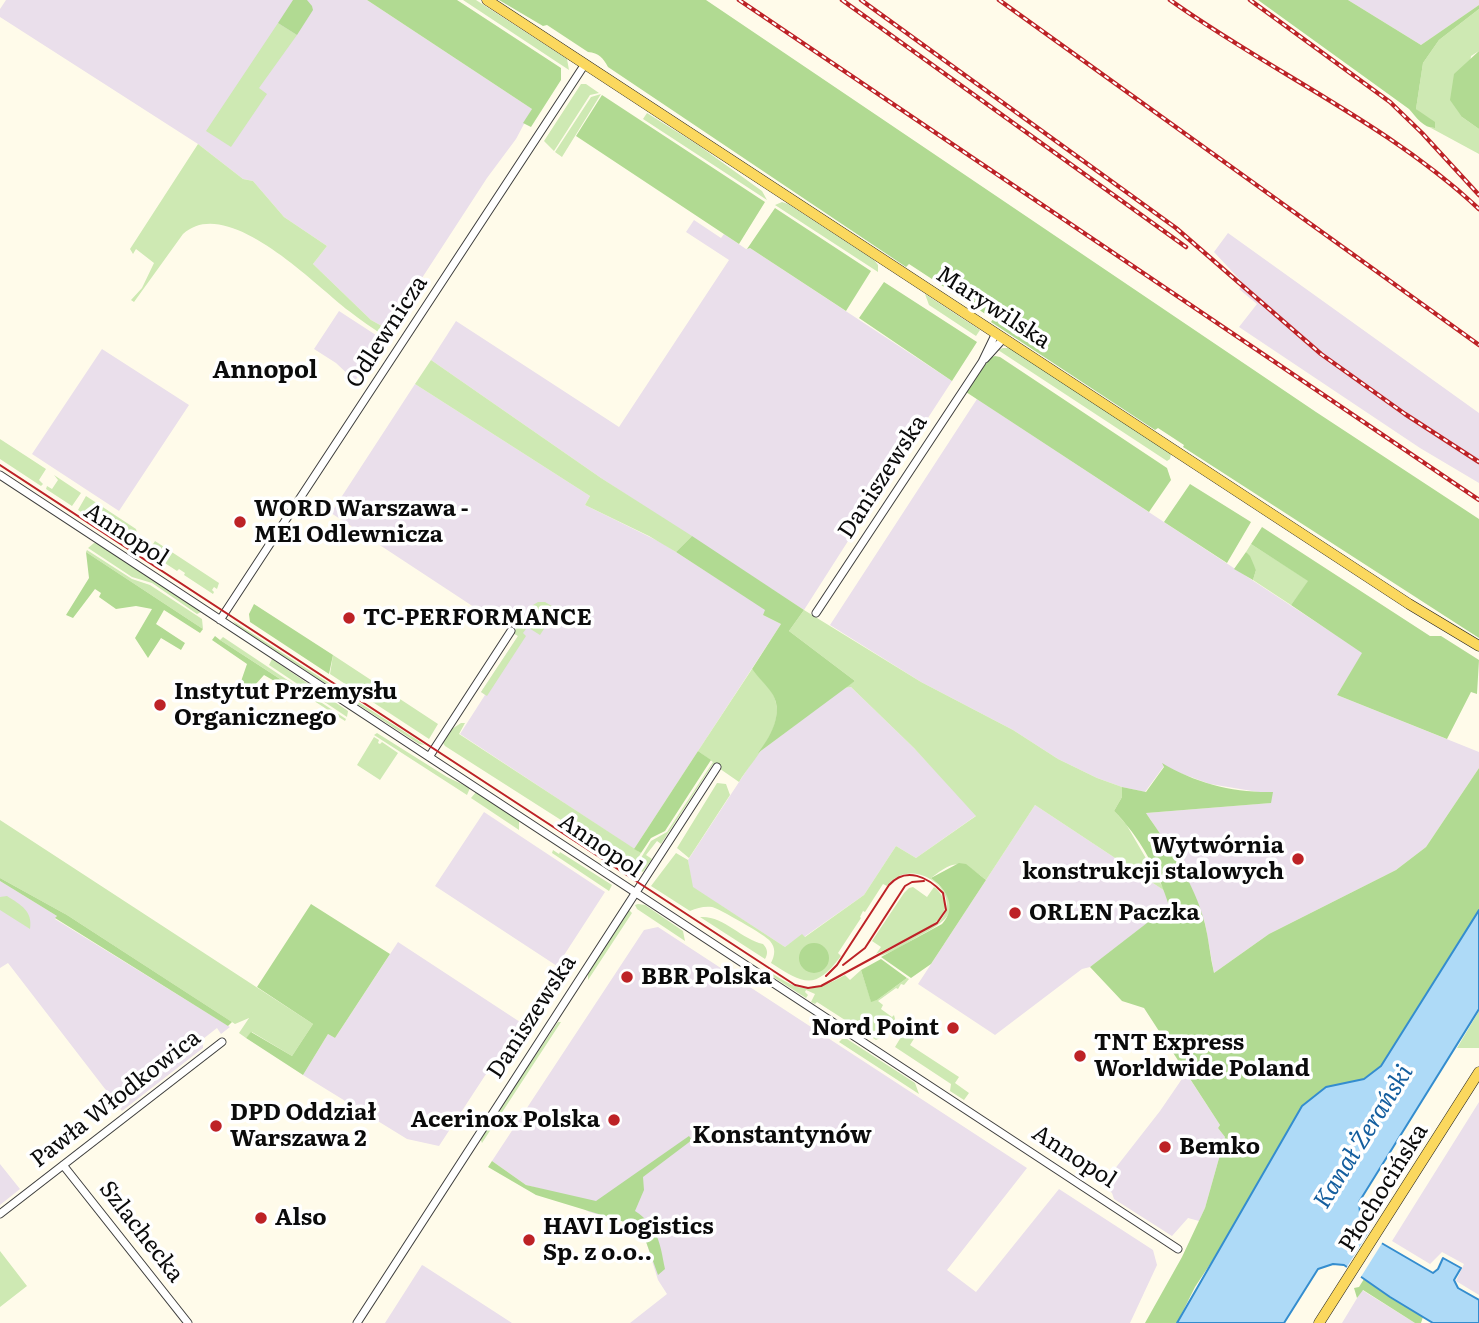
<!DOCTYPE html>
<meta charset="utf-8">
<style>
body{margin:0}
canvas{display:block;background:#fffbea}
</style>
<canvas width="1479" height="1323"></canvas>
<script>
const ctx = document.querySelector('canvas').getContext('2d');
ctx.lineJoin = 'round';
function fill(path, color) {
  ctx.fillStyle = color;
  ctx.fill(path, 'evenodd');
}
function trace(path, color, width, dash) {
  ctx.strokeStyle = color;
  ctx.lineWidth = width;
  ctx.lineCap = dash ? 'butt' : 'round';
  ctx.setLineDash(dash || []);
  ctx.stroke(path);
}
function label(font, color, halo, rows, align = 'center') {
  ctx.font = font + ' Literata,serif';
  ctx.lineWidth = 7;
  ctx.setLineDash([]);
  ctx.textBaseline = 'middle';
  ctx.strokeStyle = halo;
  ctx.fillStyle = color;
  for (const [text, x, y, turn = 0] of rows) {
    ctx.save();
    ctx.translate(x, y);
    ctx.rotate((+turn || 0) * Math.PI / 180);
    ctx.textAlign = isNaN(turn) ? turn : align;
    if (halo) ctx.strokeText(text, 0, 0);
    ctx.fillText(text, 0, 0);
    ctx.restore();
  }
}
fill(new Path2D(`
 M6,0H367L532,109L516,139L487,178L422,278L417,276L409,289L414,292L389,330L371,320L313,264L327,246L284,217L253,181L243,179L198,144L0,17V9Z
 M1348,0H1479V5L1421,45Z
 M694,220L721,238L724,234L746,249L750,248L952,381L896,467L889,468L886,472L889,474L888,479L864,516L856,519L857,527L804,610L601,478L431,360L456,321L619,427L729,260L686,232Z
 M1228,233L1479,413V483L1420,448L1239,327L1257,304L1239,289L1243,284L1240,280L1214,252Z
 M339,311L382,339L355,381L336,363L314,349Z
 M102,349L189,405L119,511L32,454Z
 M415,384L590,496L585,505L662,543L766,610L763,615L781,624L634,849L460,734L485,695L481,692L518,636L331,513Z
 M977,399L1363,653L1337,695L1479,752V768L1426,847L1396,870L1269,934L1214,973L1205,923L1192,889L1175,856L1146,813L1270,803L1272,792H1258L1210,784L1177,772L1162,764L1164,766L1145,792L1122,787L1097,778L1058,759L1013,730L921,682L830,625Z
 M851,687L914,748L977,815L916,858L896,846L864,895L804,937L802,935L785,947L692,887L688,860L758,753L844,688Z
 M1035,805L1165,891L1170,906L1090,967L1082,969L995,1035L918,984Z
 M484,812L605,892L557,966L435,886Z
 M0,881L57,916L55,919L230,1027L221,1034L217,1028L203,1039V1048L122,1111L8,963L0,968Z
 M658,927L1027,1168L947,1270L976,1292L1059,1189L1153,1250L1157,1265L1130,1323H630L667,1294L658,1280L645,1238L628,1223L589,1212L560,1194L526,1185L492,1161L644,930Z
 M398,942L520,1022L439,1146L407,1139L303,1075L328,1034L335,1038Z
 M1186,1073L1220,1125L1218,1128L1225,1137L1205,1208L1199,1221L1188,1218L1172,1236L1114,1199L1112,1193L1103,1184L1160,1111Z
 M1479,1102V1295L1456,1281L1464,1264L1442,1252L1430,1264L1392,1241Z
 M0,1164L20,1189L0,1205Z
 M422,1265L424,1266L512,1323H385Z
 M1362,1290L1415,1323H1342Z`), '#eadfeb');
fill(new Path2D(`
 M463,0H476L567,59L569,70Z
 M1479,9V51L1471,56L1462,117L1479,129V154L1431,128H1435L1416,109L1423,63L1439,40Z
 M278,23L297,35L259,88L267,94L231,147L206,131Z
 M581,84H586L599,93L590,95L554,151L544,141Z
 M601,94L562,157L555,152L591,97Z
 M647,113L698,145L762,191L767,200L643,119Z
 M198,144L243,179L253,181L284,217L327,246L313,264L371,320L389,330L384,336C373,328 360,320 349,311C315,285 227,193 183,234L134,302L131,300L142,288L154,263L136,249L133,254L130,249Z
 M782,202L788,204L874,260L878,265V272L775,205Z
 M925,294L980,330L976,336L929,305Z
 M1003,348H1010L1171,454L1170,459L1167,461L998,350Z
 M431,360L601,478L692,536L676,552L649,536L585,505L590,496L415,384Z
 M0,439L46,469L39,480L43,484L41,486L0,459Z
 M54,475L81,493L72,506L46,489L47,486L52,489L58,480Z
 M86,496L136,529L142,552L78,510Z
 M155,541L219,583L217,589L214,587L212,590L214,592L213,594L184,575L185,573L179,569L177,571L148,552Z
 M94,543H97L201,612L197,614L152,583L132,577L88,548Z
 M1251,544L1309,581L1291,605L1253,580L1256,570L1246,552Z
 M87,550L132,579L150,585L202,619L203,629L86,552Z
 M538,602H545L557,609L540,635L521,623L533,605Z
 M804,610L921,682L1013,730L1058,759L1097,778L1122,787V797L1114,811L1126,824L1165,891L1035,805L986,880C962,861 957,858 931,878C968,910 947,921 914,939C903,945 891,953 879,956L937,924C970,895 912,852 887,886L883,884L865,912L863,911L860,917L861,918L838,953L841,956C815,991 804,984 771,963C775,955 776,948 770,941C767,936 718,908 712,907C704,906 697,908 690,911L651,886L676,853L688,860L693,887L785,947L802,934L805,937L864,895L896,846L916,858L976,816L914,748L851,687L844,688L855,681L789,631Z
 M233,621L425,745L419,744L237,626Z
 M519,624L526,629L523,633L526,636L487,696L481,692L518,636L513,633Z
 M223,637L346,719L345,721L220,640Z
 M333,655L438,724L429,739L330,674Z
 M272,659L348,711L347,717L269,665Z
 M752,669C759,678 772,689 775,699C785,728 753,759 739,782L713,764L661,844L657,841L646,855L652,859L643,872L635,868L651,841L667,832L713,762L698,751Z
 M461,723H465L459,734L641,853L633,866L445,746L443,743L452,729Z
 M377,733L447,777L470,788L467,795L374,735Z
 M374,737L379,740L378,743L380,744L382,742L398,753L380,780L357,765Z
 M717,783L726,784L730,795L689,858L677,848Z
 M476,792L519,820V830L471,798Z
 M0,820L313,1024L292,1056L252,1032L246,1038L239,1033L249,1018L235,1024L67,915L0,878Z
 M553,850L559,854L560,852L612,885L609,891L552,853Z
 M913,887L927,897L934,887C943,894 949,906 941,917C933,928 890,947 876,954L881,947L872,941L904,893L909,888Z
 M7,896C21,905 33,911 30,929L0,910V897Z
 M638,904L645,905L683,931L685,941L637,909L635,905Z
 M629,910L632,913L588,980V973Z
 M700,917C723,915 741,939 763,944C768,949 768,954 765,959Z
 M767,970C800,992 809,995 845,975L850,980L861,970L871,1001L877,1000L907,978L909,979L904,985L901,984L898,989L896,988L878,1001L883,1005L881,1009L892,1017L894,1015L895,1019L882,1037L876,1040L817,1002L815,1004L811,1002L815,994L806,990L805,992L808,995L806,998L767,973Z
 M1479,1011V1048H1457Z
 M558,1022H561L482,1143L480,1138Z
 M907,1027L917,1034L910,1045L959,1077L955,1083L969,1093L964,1100L950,1091L951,1084L895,1047Z
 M842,1039H847L915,1083L919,1094L839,1042Z
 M0,1251L27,1286L0,1307Z`), '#cee9b3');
fill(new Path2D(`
 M293,0H307L312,6L313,10L297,35L278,23Z
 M367,0H457L561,68V80L531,127L523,123L532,109Z
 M499,0H706L1316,412L1479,519V638L1183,447L1184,445L1158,428L1155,430L991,322L993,319L909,264L906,267L608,67C603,58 599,53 588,52L547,25L543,26Z
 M1258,0H1348L1421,45L1479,5V9L1439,40L1423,63L1416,109L1435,122V128C1423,128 1416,117 1409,109Z
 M1479,51V129L1462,117L1450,100L1454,74Z
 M602,95L765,202L739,244L576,136Z
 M775,208L871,271L846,311L750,248L747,249Z
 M884,282L977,342L952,381L859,318Z
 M995,356L1000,357L1167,468L1171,480L1149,512L966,392L990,358Z
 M1190,484L1251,522L1227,563L1164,522Z
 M1262,527L1430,636H1441L1479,660L1477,694L1471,692L1447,739L1337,695L1362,653L1291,605L1308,581L1251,544Z
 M692,536L804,610L789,631L855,681L758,753C769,739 784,714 773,695C768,686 758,678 752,669L781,624L763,615L765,610L676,552Z
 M86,552L203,629L200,633L164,610L156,624L185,643L181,650L161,638L148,658L135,638L152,609L136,606L116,609L99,597L101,593L95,589L73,618L66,615L89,578Z
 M1246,552L1250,556L1256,570L1253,580L1234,569Z
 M254,604L333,655L329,674L250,622L249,614Z
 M215,636L220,640L297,690L295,693L264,675L246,695L238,690L247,664L212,640Z
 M698,751L711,760L665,831L651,838L641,853L634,849Z
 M1162,763C1195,783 1234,793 1273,792L1271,803L1146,813C1169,847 1195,883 1205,924C1209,940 1210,957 1214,973L1269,934L1396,870L1426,847L1479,768V910L1381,1066L1364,1079L1326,1087L1195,1287L1177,1323H1145L1182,1257L1205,1208L1225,1137L1218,1128L1220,1125L1144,1008L1122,1001L1090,967L1169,906C1159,872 1139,836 1114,811L1122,797V787L1146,792L1164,767Z
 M959,863L966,864L986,880L931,964L911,978L881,957L942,924C958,907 946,889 931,878Z
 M0,878L67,915L232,1022L228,1026L55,918L57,916L0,881Z
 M311,904L390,954L335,1038L328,1034L303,1075L246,1038L251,1032L292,1056L313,1024L257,987Z
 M799 958a15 15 0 1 1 30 0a15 15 0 1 1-30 0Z
 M881,959L907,978L877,1000L871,1002L861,970Z
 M689,1136L692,1140L643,1177L644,1190L635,1211C658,1226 660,1243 665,1269L658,1275L645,1239L628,1223L536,1195L488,1167L492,1161L526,1185L596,1201Z
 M1364,1279L1423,1317L1421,1323H1415L1363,1290L1357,1298L1354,1288L1359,1287Z`), '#b1da92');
const water = new Path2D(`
 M1479,910V1009L1359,1202L1361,1224L1378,1241L1433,1273L1438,1269L1443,1258L1461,1268L1454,1280L1458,1288L1479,1300V1323H1433L1390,1297L1344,1265L1333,1264L1318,1269L1284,1323H1177L1302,1106L1326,1087L1364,1079L1381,1066Z`);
fill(water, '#aedaf7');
trace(water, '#348dcf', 2);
fill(new Path2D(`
 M1371,1229L1384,1240L1359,1280L1345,1270Z`), '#fffbea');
const minor = new Path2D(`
 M985,359L1004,338
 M0,475L1178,1249
 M816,613L982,362L996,333
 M220,620L585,64
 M429,757L511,631
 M63,1165L188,1323
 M0,1214L222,1042
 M357,1323L717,767`);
const major = new Path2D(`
 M487,0L1409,604L1479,646
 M1319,1323L1479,1072`);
trace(minor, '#3e3e3e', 9);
trace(major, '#1c1c1c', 11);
trace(minor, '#fff', 7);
trace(major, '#fbd85e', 10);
trace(new Path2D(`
 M0,465L795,985L808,988L821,986L937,923L946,910L943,893C928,877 906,866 889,885L837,965L826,976
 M843,965L865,948L905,886L912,882L924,881`), '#bd2226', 2);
const rail = new Path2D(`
 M739,0L1479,500
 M842,0L1186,247
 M861,0L1176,228L1321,354L1405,414L1479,462
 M999,0L1479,345
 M1170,0C1271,72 1388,124 1479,209
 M1250,0L1390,102L1422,133L1479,195`);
trace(rail, '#bd2226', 4.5);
trace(rail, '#fff', 2, [5]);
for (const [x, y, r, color] of [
 [240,522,7,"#bd2226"],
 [349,618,7,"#bd2226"],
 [160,705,7,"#bd2226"],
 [1298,859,7,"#bd2226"],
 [1015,913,7,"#bd2226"],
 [627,977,7,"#bd2226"],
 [953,1028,7,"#bd2226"],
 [1080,1056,7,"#bd2226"],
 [614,1120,7,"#bd2226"],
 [216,1126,7,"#bd2226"],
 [1165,1147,7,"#bd2226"],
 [261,1218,7,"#bd2226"],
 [529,1240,7,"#bd2226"]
]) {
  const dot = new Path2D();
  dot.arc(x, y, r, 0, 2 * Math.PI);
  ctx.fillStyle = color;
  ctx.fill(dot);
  trace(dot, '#fff', 2.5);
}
label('23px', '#0b0b0b', '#fff', [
 ["Marywilska",993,308,33],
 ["Odlewnicza",387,332,-57],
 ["Daniszewska",883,477,-57],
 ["Annopol",126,535,33],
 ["Annopol",600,846,34],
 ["Daniszewska",532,1017,-57],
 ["Pawła Włodkowica",116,1099,-38],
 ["Annopol",1074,1157,33],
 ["Płochocińska",1384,1188,-58],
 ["Szlachecka",141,1232,52]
]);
label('bold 23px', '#0b0b0b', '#fff', [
 ["WORD Warszawa -",254,509],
 ["ME1 Odlewnicza",254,535],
 ["TC-PERFORMANCE",363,618],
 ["Instytut Przemysłu",174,692],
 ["Organicznego",174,718],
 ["Wytwórnia",1284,846,"right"],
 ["konstrukcji stalowych",1284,872,"right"],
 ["ORLEN Paczka",1029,913],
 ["BBR Polska",641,977],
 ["Nord Point",939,1028,"right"],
 ["TNT Express",1094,1043],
 ["Worldwide Poland",1094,1069],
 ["DPD Oddział",230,1113],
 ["Warszawa 2",230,1139],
 ["Acerinox Polska",600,1120,"right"],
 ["Bemko",1179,1147],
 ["Also",275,1218],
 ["HAVI Logistics",543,1227],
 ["Sp. z o.o..",543,1253]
], 'left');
label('bold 24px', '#0b0b0b', '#fff', [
 ["Annopol",265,371],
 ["Konstantynów",782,1136]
]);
label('italic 24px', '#145e9e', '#fff', [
 ["Kanał Żerański",1364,1137,-58]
]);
</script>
